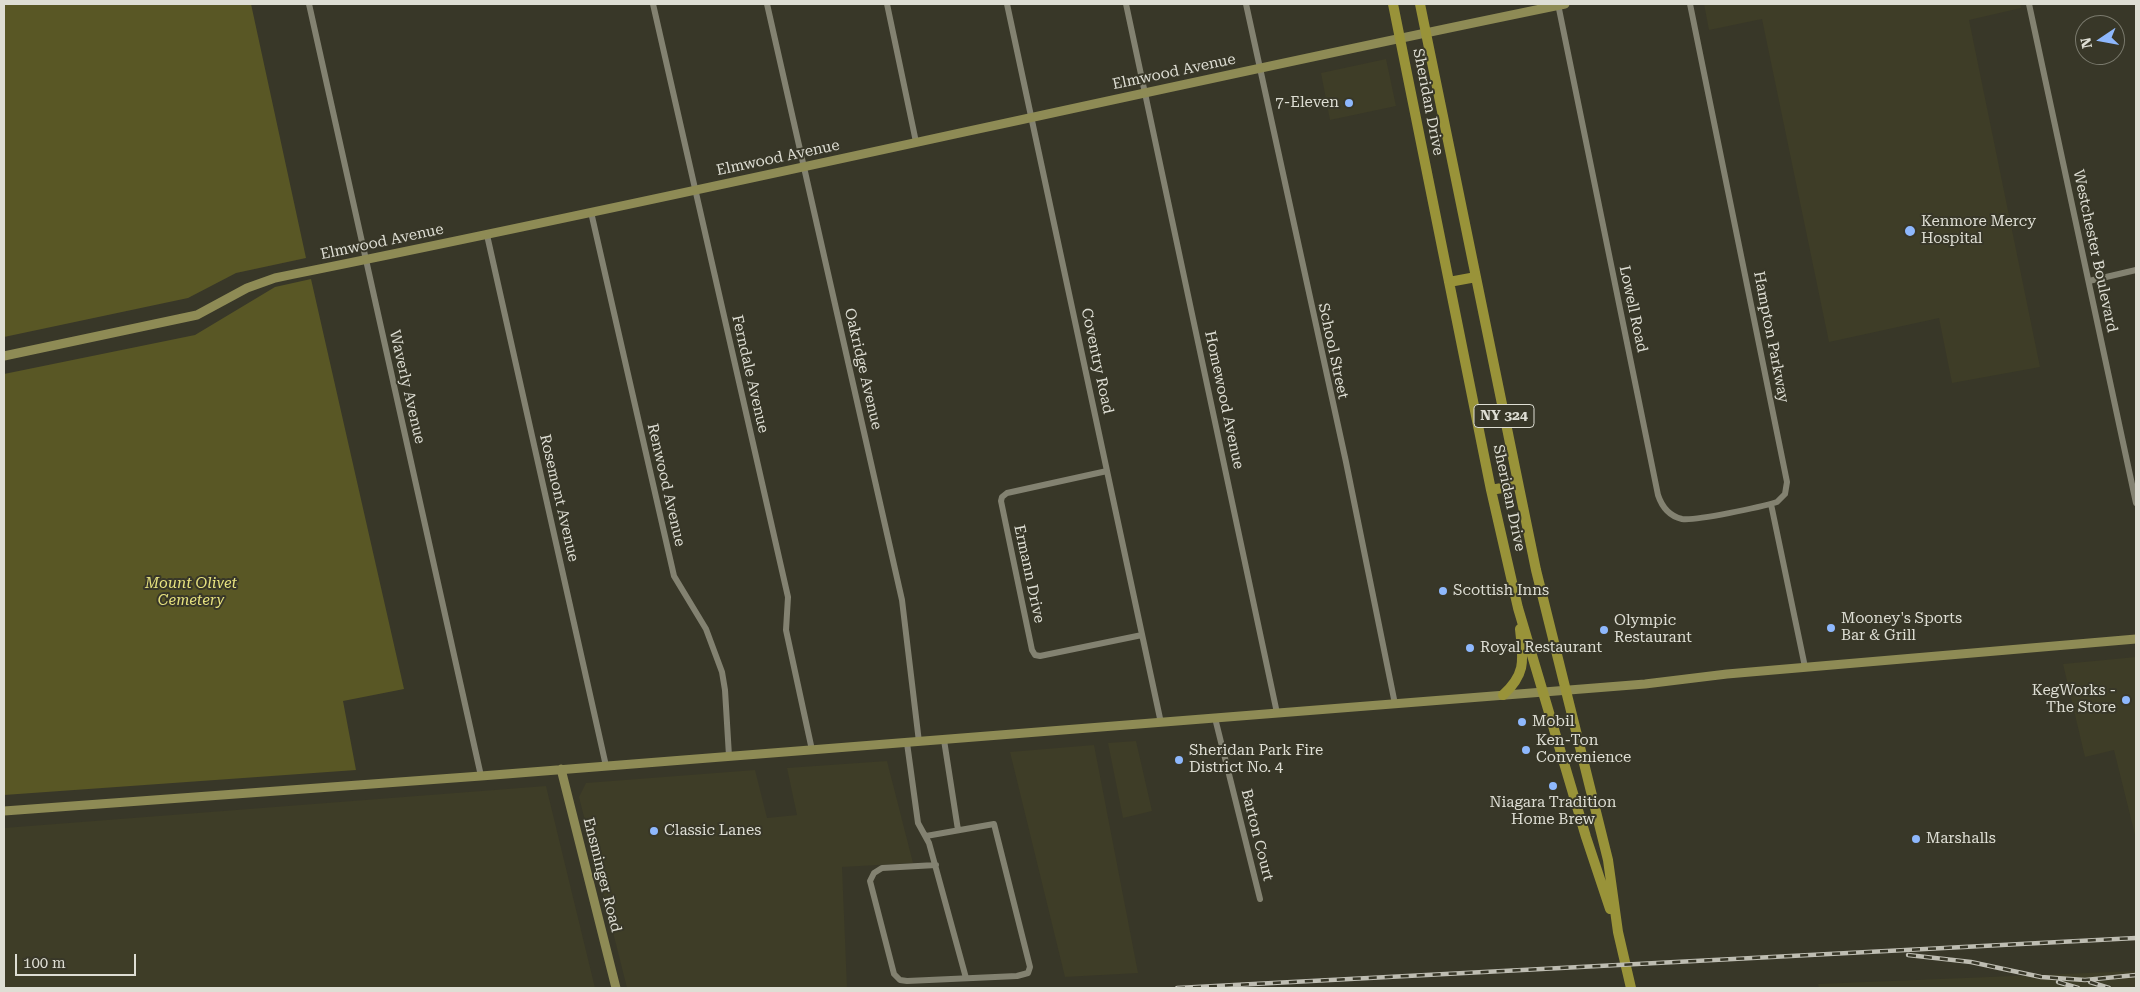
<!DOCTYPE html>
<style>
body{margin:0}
#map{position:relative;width:2140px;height:992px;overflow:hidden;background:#383728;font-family:"Roboto Serif",serif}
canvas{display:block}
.frame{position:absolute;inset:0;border:5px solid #deded4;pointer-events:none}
.north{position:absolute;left:2075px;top:15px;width:50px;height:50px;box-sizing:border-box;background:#383728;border:1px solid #7a7a6d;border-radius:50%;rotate:258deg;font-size:14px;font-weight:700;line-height:20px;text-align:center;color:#deded4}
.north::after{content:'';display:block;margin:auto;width:18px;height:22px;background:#8eb8fd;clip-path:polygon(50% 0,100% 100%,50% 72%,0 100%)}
.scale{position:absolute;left:15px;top:954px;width:121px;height:22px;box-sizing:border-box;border:2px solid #deded4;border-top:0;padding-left:6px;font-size:15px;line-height:18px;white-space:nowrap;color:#deded4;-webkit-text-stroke:4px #383728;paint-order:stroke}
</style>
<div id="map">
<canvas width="2140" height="992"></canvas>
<div class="frame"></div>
<div class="north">N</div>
<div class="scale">100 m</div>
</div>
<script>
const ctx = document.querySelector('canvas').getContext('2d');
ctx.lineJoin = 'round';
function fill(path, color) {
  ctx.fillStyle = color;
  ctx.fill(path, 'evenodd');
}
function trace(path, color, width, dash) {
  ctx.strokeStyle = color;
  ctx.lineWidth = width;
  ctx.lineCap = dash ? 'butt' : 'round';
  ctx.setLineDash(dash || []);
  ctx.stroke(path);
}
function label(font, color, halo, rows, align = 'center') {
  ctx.font = font + ' "Roboto Serif",serif';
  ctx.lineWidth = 4;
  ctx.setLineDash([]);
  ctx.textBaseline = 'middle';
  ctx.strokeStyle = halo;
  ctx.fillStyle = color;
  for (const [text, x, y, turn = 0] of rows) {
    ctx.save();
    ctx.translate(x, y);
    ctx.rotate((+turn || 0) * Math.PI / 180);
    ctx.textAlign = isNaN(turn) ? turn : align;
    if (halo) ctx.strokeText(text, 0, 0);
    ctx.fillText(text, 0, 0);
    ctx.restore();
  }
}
fill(new Path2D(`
 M1704,4H2020L2021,8L1969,20L2040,367L1952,383L1939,318L1829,342L1762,19L1709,30Z
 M1386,59L1396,106L1330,120L1321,73Z
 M2136,657V839L2114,750L2085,757L2063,664Z
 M1136,741L1152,811L1123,818L1108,743Z
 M1094,745L1138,973L1065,977L1010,752Z
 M887,761L913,863L842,867L847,988H627L579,797L586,783L755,770L767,818L797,815L787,768Z
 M546,786L595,988H4V828Z
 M2136,971V988H1819L1818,984Z`), '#3e3d27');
fill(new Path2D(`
 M4,4H251L306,258L236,273L188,298L4,337Z
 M311,279L404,689L343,701L356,770L4,795V374L195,335L275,287Z`), '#595725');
trace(new Path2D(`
 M309,4L481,776
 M653,4L788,597L786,630L812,750
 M767,4L902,600L919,742
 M887,4L916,142
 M1007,4L1161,723
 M1126,4L1277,713
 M1246,4L1346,462L1395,704
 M1558,4L1658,495C1662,507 1669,516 1682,519C1696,521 1761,507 1777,502L1785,494L1787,482L1690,4
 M2029,4L2136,503
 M591,212L674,576L706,629L722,672L725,690L729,756
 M487,235L606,766
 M2089,281L2136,270
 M1107,471L1007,493L1002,497L1001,501L1032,650L1035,655L1040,656L1142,635
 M1771,504L1805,667
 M1215,718L1260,899
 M944,740L958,830
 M907,743L918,823L929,843L966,978
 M926,836L994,824L1030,967L1028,973L1017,976L907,981L900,980L894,974L870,881L874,873L882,868L936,865`), '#838271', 6);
trace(new Path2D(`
 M4,356L197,315L247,288L275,278C706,192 1134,92 1565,4
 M561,769L616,988
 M4,811L481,776L1645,684L1727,674L2136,639`), '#8e8b55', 9);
trace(new Path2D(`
 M1393,4L1491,490L1518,608L1586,837L1610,909
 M1420,4L1536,570L1608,860L1618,932L1631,988
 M1449,282L1476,277
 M1491,490L1518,485
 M1503,695C1527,673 1523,659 1520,629`), '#999339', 10);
const rail = new Path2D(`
 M1908,955L1971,962L2041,977L2085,980L2136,975
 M2058,982L2078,988
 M2090,982L2109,988
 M1177,988L2136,938`);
trace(rail, '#bebdb2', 4.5);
trace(rail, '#383728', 2.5, [8]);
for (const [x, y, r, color] of [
 [1349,103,5,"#8eb8fd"],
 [1910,231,6,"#8eb8fd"],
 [1443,591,5,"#8eb8fd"],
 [1831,628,5,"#8eb8fd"],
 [1604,630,5,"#8eb8fd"],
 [1470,648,5,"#8eb8fd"],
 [2126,700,5,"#8eb8fd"],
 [1522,722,5,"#8eb8fd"],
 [1526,750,5,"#8eb8fd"],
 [1179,760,5,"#8eb8fd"],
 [1553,786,5,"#8eb8fd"],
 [654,831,5,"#8eb8fd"],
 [1916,839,5,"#8eb8fd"]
]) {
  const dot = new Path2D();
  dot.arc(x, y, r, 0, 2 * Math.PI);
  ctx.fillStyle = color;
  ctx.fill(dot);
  trace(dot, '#383728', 2);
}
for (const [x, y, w] of [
 [1504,416,60]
]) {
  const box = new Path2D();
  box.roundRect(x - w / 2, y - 11.5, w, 23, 4);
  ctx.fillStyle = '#383728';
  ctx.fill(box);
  trace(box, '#deded4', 1);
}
label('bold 14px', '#deded4', null, [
 ["NY 324",1504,416]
]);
label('15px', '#deded4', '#383728', [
 ["Elmwood Avenue",1174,72,-12],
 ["Sheridan Drive",1428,102,79],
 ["Elmwood Avenue",778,158,-12],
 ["Elmwood Avenue",382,242,-12],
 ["Westchester Boulevard",2095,251,78],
 ["Lowell Road",1633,309,78],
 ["Hampton Parkway",1771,337,79],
 ["School Street",1333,351,78],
 ["Coventry Road",1097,361,78],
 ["Oakridge Avenue",863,369,77],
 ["Ferndale Avenue",750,374,77],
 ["Waverly Avenue",407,387,77],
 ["Homewood Avenue",1224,400,78],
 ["Renwood Avenue",666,485,77],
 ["Rosemont Avenue",559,498,77],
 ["Sheridan Drive",1509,498,78],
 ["Ermann Drive",1029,574,78],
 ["Barton Court",1257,835,76],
 ["Ensminger Road",602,875,76]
]);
label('15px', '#deded4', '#383728', [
 ["7-Eleven",1339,103,"right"],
 ["Kenmore Mercy",1921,222],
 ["Hospital",1921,239],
 ["Scottish Inns",1453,591],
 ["Mooney's Sports",1841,619],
 ["Bar & Grill",1841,636],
 ["Olympic",1614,621],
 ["Restaurant",1614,638],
 ["Royal Restaurant",1480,648],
 ["KegWorks -",2116,691,"right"],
 ["The Store",2116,708,"right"],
 ["Mobil",1532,722],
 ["Ken-Ton",1536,741],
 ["Convenience",1536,758],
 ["Sheridan Park Fire",1189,751],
 ["District No. 4",1189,768],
 ["Niagara Tradition",1553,803,"center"],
 ["Home Brew",1553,820,"center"],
 ["Classic Lanes",664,831],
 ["Marshalls",1926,839]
], 'left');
label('italic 15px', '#e7e27f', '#383728', [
 ["Mount Olivet",191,584],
 ["Cemetery",191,601]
]);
</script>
